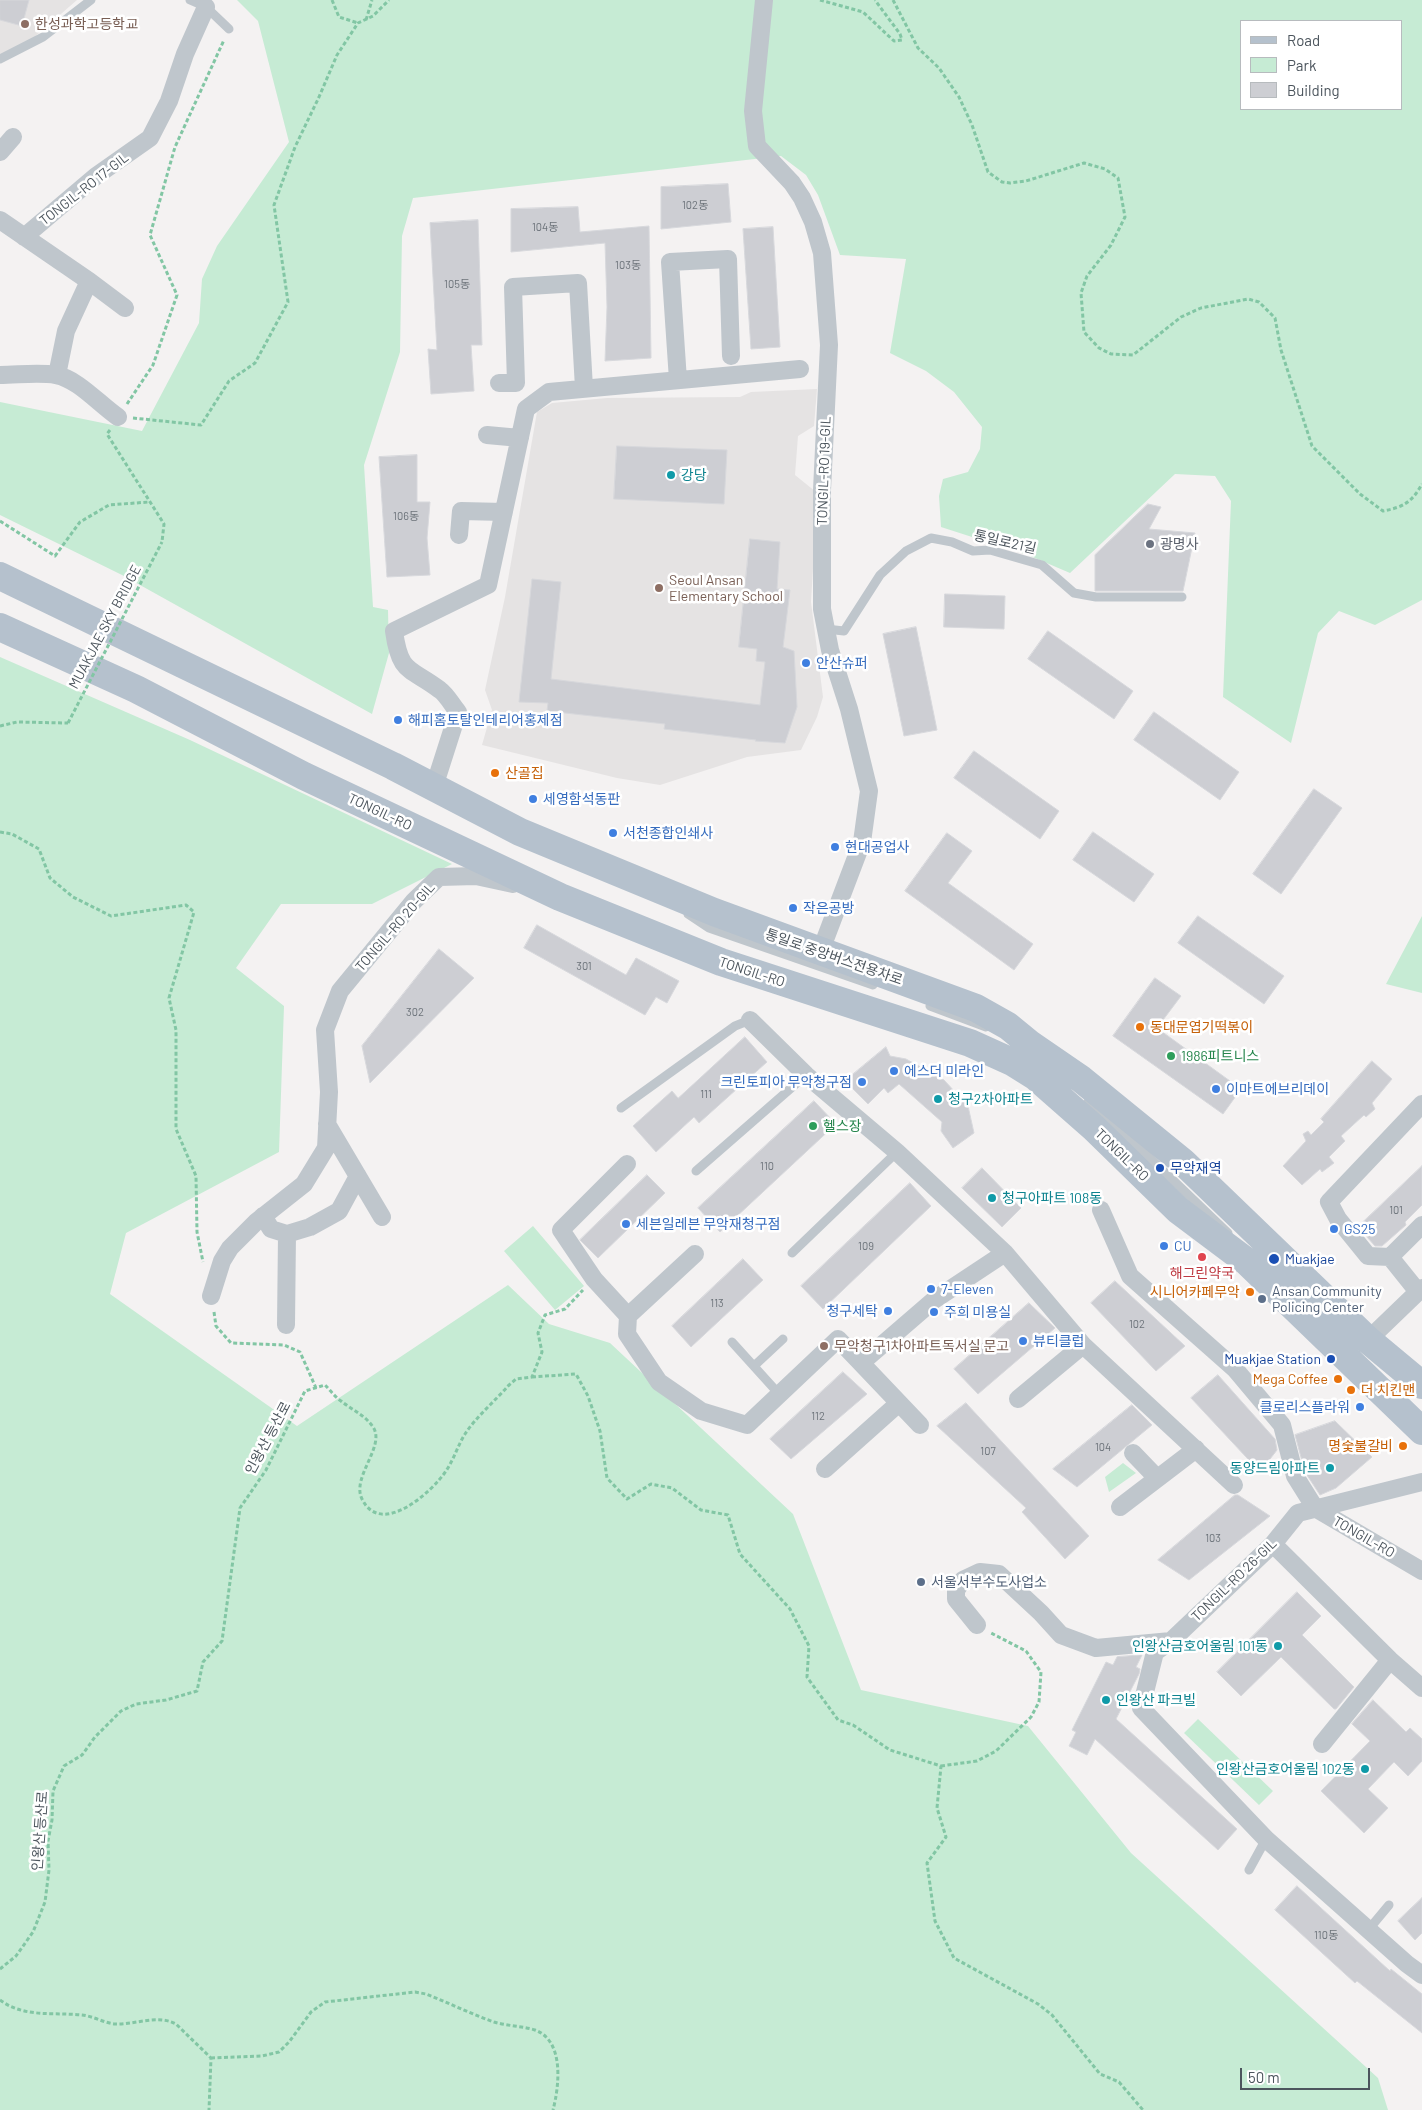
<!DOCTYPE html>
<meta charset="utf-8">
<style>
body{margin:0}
#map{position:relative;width:1422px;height:2110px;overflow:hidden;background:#f4f2f2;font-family:Barlow,sans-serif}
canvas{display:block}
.legend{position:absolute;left:1240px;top:20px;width:162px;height:90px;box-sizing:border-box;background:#fff;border:1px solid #b7bbbe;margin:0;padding:6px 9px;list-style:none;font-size:15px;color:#4c555d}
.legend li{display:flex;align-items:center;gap:10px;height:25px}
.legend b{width:25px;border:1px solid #b7bbbe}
.scale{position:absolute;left:1240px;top:2068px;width:130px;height:22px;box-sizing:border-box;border:2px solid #4c555d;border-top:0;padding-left:6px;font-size:15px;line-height:18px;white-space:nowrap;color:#4c555d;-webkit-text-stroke:4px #fff;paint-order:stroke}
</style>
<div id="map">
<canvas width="1422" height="2110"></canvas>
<ul class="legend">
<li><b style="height:6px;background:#b5c1cd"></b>Road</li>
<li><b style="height:14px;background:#c6ebd4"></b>Park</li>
<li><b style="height:14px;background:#cdced3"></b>Building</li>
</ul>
<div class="scale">50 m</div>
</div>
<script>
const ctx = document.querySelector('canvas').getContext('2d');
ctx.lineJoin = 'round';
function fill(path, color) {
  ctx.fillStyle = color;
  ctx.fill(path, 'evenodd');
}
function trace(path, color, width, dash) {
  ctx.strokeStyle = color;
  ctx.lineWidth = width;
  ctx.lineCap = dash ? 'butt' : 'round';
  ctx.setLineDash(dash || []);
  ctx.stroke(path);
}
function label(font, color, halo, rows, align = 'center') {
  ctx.font = font + ' Barlow,"Noto Sans KR",sans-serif';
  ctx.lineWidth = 5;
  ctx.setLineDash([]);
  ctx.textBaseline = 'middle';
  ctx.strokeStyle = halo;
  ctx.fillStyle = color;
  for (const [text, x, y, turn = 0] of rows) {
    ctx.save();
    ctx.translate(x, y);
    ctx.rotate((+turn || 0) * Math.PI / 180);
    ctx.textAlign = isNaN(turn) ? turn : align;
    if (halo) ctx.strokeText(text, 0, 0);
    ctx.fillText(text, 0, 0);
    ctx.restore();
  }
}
fill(new Path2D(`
 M0,0H77L23,47L0,57Z
 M817,389L814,426L798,436L795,475L816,492L817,502L811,602L823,697L817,717L801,750L747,757L660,785L617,778L482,745L492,710L485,690L505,597L537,412L552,403L607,398L740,397L751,392Z`), '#e5e3e3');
fill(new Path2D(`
 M237,0H1422V600L1375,625L1339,611L1318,633L1291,743L1223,697L1231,501L1215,476L1175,474L1070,573L1028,555L941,527L939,496L943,479L968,472L980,449L982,427L954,392L926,371L890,353L906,259L840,255L818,195L806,175L781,156L413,198L402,236L400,352L364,465L373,607L388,610L389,653L372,714L122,575L0,515V402L142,431L199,323L202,279L217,246L289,142L258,21ZM1241,21H1401V109H1241Z
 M0,657L190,740L452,864L372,904H281L236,968L284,1006L279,1152L126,1233L110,1294L297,1426L508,1285L549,1324L610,1343L793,1514L861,1690L1028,1726L1131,1853L1378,2078L1388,2110H0Z
 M1422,916V993L1386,984Z
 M533,1226L584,1286L555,1310L504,1251Z
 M1123,1463L1136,1473L1109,1492L1105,1477Z
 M1198,1719L1273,1791L1259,1805L1184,1733Z`), '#c6ebd4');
const building = new Path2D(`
 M0,0H29L22,26L0,20Z
 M728,184L731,222L661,229V187Z
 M578,207L580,232L649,226L651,358L605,361L607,307L605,243L511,252V209Z
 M478,220L482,345H471L474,391L431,394L428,349L437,350L430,223Z
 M773,227L780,347L751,349L743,229Z
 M617,446L727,450L724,504L614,499Z
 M417,455V502H430L427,538L430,575L387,577L379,457Z
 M1148,504L1161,507L1149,529L1195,533L1183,591H1095V555Z
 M750,539L780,542L777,589L790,590L783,647L794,651L797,707L785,743L755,741L756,740L664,729L665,724L547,711L548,703L519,702L532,579L561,582L551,679L760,705L765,662L756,661L757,649L739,647Z
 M945,594L1005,596L1004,629L944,627Z
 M916,627L937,730L904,736L883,634Z
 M1048,631L1133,691L1114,719L1028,659Z
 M1154,712L1239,772L1220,800L1134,740Z
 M974,751L1059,811L1040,839L954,778Z
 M1314,789L1342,808L1281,894L1253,874Z
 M1093,832L1154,874L1134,902L1073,860Z
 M947,833L972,851L948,883L1033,944L1014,970L905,891Z
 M1198,916L1284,976L1264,1004L1178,943Z
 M537,925L626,975L636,958L679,981L667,1003L656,997L645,1015L524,948Z
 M439,949L474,978L370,1083L362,1046Z
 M1155,978L1181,996L1157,1028L1241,1089L1223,1114L1113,1036Z
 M745,1037L767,1062L699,1123L694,1117L656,1152L633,1126L672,1091L678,1098Z
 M886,1047L890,1056L906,1059L944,1080L968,1106L974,1133L953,1148L941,1131L942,1122L899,1084L888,1093L884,1088L868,1104L845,1081Z
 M1372,1061L1392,1079L1372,1103L1375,1109L1366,1117L1364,1115L1341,1136L1345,1141L1329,1157L1334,1163L1322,1172L1320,1169L1302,1185L1283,1166L1306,1141L1303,1134L1308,1131L1311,1135L1324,1122L1321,1119Z
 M814,1101L836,1124L720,1232L698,1208Z
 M1422,1166V1205L1405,1222L1406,1225L1382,1246H1375L1358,1227Z
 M982,1168L1021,1208L1002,1227L962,1188Z
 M647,1175L665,1193L598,1258L580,1240Z
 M910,1183L931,1206L823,1309L801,1286Z
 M743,1259L763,1280L691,1347L672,1326Z
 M1115,1281L1185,1346L1156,1371L1091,1303Z
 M1029,1303L1055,1328L978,1394L954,1369Z
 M843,1372L867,1394L791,1459L770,1439Z
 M1218,1375L1275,1439L1277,1450L1260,1472L1191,1398Z
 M966,1403L1089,1536L1065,1559L1022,1512L1026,1508L937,1426Z
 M1132,1405L1152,1425L1077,1487L1053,1469Z
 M1335,1421L1372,1457L1336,1488L1320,1495L1305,1472L1295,1435Z
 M1235,1495H1238L1270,1516L1189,1580L1158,1560Z
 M1297,1592L1321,1616L1302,1635L1354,1687L1336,1709H1334L1281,1657L1241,1696L1217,1672Z
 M1140,1655H1142L1136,1667L1140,1669L1139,1674L1116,1719L1237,1829L1218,1850L1095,1739L1087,1755L1069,1746L1076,1732L1072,1730L1106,1662L1113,1665L1117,1657Z
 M1373,1700L1406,1732L1410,1728L1422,1739V1761L1408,1776L1394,1762L1368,1789L1388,1808L1364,1833L1321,1791L1370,1741L1352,1724Z
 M1297,1886L1390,1971L1391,1969L1422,1994V2033L1357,1981L1355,1983L1275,1910Z
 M1422,1898V1933L1415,1940L1398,1921Z`);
fill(building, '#cdced3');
trace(building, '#d7d8dc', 1);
trace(new Path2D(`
 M332,0L339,17L358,23
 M820,0L863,12L894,41L902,40L900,34L875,0
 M893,0L918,48L939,68L959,97L972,125L988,172L1002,182L1010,183L1026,181L1084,163L1105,169L1118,178L1125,217L1111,245L1087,276L1081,293L1084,332L1099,348L1111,354L1133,355L1181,317L1201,308L1248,299L1259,302L1275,318L1281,350L1312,446L1360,494L1383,511C1404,507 1412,502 1422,484
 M366,20L372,0
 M127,404L153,365L177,295L150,235L175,147L224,40
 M133,418L201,425L229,381L255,363L288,302L274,205L295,147L319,97L337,55L358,23L373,16L389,0
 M110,430L107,434L164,524L162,542
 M0,521L55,556L80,522L109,505L149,502
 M0,726L17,722L68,723
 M0,832L12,834L39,849L50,878L73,897L111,916L186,905L194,912L169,998L176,1030V1129L196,1176L197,1232L203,1262
 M214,1312L216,1326L231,1343L284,1345L300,1352L316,1388
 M532,1377L576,1374L588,1396L600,1431L607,1478L627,1499L651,1484L672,1488L701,1510L728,1515L740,1554L790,1609L809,1646L807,1677L838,1720L853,1725L890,1750L941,1766L937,1808L946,1837L927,1863L935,1921L954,1958L1038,2004L1052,2015L1100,2074L1119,2082L1143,2110
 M941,1766L977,1761L996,1751L1031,1717L1039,1702L1041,1672L1026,1651L991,1633
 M0,1969L16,1956L33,1932L45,1902L49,1870L48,1841L52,1820L53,1791L64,1766L82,1755L95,1737L121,1711L136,1704L166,1700L197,1691L203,1662L222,1641L240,1508L266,1470L305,1391L325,1385C330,1390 335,1397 341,1401C352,1410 365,1415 373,1427C386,1446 351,1477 362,1499C381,1538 432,1492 446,1471C454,1459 458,1445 465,1434C476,1417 495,1401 508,1386L516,1379L532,1377L542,1352L538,1333L545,1315L565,1309L583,1290
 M0,2000C24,2018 53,2012 82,2015C93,2016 104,2023 115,2024C135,2025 157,2014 176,2024L211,2058L209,2110
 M211,2058L262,2056L279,2052L289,2042L311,2012L325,2002L415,1992L426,1994C449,2003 471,2014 494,2022C507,2026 522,2026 535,2030C565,2041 559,2087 553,2110`), '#82c6a4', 3, [4, 2.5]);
trace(new Path2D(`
 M190,0L206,7L229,29
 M0,59L43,37L91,0
 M826,629L844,631L880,575L906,551L931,538L952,542L973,551L990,550L1042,565L1074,593L1096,597H1182
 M688,914L709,928L873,985
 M930,1006L986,1027
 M1088,1102L1126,1135L1228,1233
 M621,1108L735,1026L750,1020
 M696,1171L806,1075
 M792,1253L897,1152
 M732,1342L779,1394
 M754,1366L783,1339
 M1249,1870L1266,1839
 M1369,1929L1389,1905`), '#bfc6cc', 9);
trace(new Path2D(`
 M764,0L753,111L757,146L792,183L802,198L813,222L822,253L829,345L822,490V609L830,650L849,709L869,791L862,842L821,950
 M0,152L13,137
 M0,220L89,281L125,308
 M24,237L96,176L150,138L169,101L185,54L206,7
 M0,375C18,375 38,372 56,375C78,379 99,404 118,417
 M57,375L66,331L89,281
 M678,380L670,262L728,259L731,356
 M499,383H516L513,287L578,283L584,388
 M487,435L520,438
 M459,535L461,511L504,512
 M434,787L458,712C452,705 447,695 440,690C410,667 400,675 394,631L488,585L526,409L549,392L800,369
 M750,1020L806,1075L897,1152L1005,1253L1083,1345L1234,1485
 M327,1124L382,1217
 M627,1164L561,1230L594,1279L628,1316L627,1334L659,1382L701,1411L747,1425L838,1339L861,1363L934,1300L1005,1253
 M1101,1210L1130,1276L1235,1369L1282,1425L1295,1476L1315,1508L1422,1571
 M263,1216L271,1229L287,1234L310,1227L339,1211L358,1176
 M1390,1257L1368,1256L1338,1219L1329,1202L1422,1104
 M1418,1292L1390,1257L1422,1225
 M211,1296L222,1261L230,1248L256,1222L304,1184L326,1148L329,1092L325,1030L340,991L414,901L439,877L476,876L513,884
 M628,1316L695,1254
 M286,1325L287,1234
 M1368,1340L1422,1288
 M861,1363L920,1425
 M1018,1399L1083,1345
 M1133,1453L1157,1478
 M825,1469L899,1403
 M1120,1507L1196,1449
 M1273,1544L1390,1660L1422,1688
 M977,1625L956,1599V1590L963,1580L980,1572L999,1574L1041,1613L1061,1635L1096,1648L1171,1641L1273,1544L1298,1513L1422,1482
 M1171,1641L1155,1652L1141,1708L1266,1839L1407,1964L1422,1975
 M1322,1744L1390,1660`), '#bfc6cc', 18);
trace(new Path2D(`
 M0,576L393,766L520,832L714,912L976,1008L1008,1026L1030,1044L1081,1079L1183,1162L1368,1340L1422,1385
 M0,627L136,689L304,776L560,897L721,962L970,1043L1012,1062L1036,1077L1094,1128L1178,1210L1246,1261L1422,1431`), '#b5c1cd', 28);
trace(new Path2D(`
 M68,723L162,542`), '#82c6a4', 3, [4, 2.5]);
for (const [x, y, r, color] of [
 [25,24,5,"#8d6e63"],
 [671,475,5,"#0f9aa8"],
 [1150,544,5,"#6b7280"],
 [659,588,5,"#8d6e63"],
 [806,663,5,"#3f7fe0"],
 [398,720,5,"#3f7fe0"],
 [495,773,5,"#e8710a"],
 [533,799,5,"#3f7fe0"],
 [613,833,5,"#3f7fe0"],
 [835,847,5,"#3f7fe0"],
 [793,908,5,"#3f7fe0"],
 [1140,1027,5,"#e8710a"],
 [1171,1056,5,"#2e9e5b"],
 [894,1071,5,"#3f7fe0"],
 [862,1082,5,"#3f7fe0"],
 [1216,1089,5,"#3f7fe0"],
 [938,1099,5,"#0f9aa8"],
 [813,1126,5,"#2e9e5b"],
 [1160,1168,5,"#1a4fb4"],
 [992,1198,5,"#0f9aa8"],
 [626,1224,5,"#3f7fe0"],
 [1334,1229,5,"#3f7fe0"],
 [1164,1246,5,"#3f7fe0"],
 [1202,1257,5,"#e0444e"],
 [1274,1259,6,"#1a4fb4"],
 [931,1289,5,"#3f7fe0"],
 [1250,1292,5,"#e8710a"],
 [1262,1299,5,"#5c6f8a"],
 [888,1311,5,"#3f7fe0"],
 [934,1312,5,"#3f7fe0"],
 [1023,1341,5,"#3f7fe0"],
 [824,1346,5,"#8d6e63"],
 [1331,1359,5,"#1a4fb4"],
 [1338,1379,5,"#e8710a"],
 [1351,1390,5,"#e8710a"],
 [1360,1407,5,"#3f7fe0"],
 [1403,1446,5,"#e8710a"],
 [1330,1468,5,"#0f9aa8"],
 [921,1582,5,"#5c6f8a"],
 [1278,1646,5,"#0f9aa8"],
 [1106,1700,5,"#0f9aa8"],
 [1365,1769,5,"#0f9aa8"]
]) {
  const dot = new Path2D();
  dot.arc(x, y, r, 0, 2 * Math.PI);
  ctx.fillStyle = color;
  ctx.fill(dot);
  trace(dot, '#fff', 2);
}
label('11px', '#6c737a', null, [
 ["102동",695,205],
 ["104동",545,227],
 ["103동",628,265],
 ["105동",457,284],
 ["106동",406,516],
 ["301",584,966],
 ["302",415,1012],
 ["111",706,1094],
 ["110",767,1166],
 ["101",1396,1210],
 ["109",866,1246],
 ["113",717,1303],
 ["102",1137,1324],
 ["112",818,1416],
 ["104",1103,1447],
 ["107",988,1451],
 ["103",1213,1538],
 ["110동",1326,1935]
]);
label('14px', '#785e54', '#fff', [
 ["한성과학고등학교",35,24],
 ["Seoul Ansan",669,580],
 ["Elementary School",669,596],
 ["무악청구1차아파트독서실 문고",834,1346]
], 'left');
label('14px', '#4c555d', '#fff', [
 ["TONGIL-RO 17-GIL",84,189,-38],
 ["TONGIL-RO 19-GIL",824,471,-88],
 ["통일로21길",1005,542,13],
 ["MUAKJAE SKY BRIDGE",105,627,-62],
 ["TONGIL-RO",380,812,25],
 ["TONGIL-RO 20-GIL",395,927,-49],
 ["통일로 중앙버스전용차로",834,957,19],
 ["TONGIL-RO",752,972,18],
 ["TONGIL-RO",1122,1155,44],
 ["인왕산 등산로",268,1438,-62],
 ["TONGIL-RO",1364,1537,30],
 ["TONGIL-RO 26-GIL",1234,1580,-44],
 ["인왕산 등산로",40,1831,-86]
]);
label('14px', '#0d838f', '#fff', [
 ["강당",681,475],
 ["청구2차아파트",948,1099],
 ["청구아파트 108동",1002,1198],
 ["동양드림아파트",1320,1468,"right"],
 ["인왕산금호어울림 101동",1268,1646,"right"],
 ["인왕산 파크빌",1116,1700],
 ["인왕산금호어울림 102동",1355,1769,"right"]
], 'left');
label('14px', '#5b616d', '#fff', [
 ["광명사",1160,544]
], 'left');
label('14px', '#366cbe', '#fff', [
 ["안산슈퍼",816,663],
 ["해피홈토탈인테리어홍제점",408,720],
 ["세영함석동판",543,799],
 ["서천종합인쇄사",623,833],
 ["현대공업사",845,847],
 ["작은공방",803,908],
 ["에스더 미라인",904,1071],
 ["크린토피아 무악청구점",852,1082,"right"],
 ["이마트에브리데이",1226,1089],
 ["세븐일레븐 무악재청구점",636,1224],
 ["GS25",1344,1229],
 ["CU",1174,1246],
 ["7-Eleven",941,1289],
 ["청구세탁",878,1311,"right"],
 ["주희 미용실",944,1312],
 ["뷰티클럽",1033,1341],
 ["클로리스플라워",1350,1407,"right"]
], 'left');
label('14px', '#c56008', '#fff', [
 ["산골집",505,773],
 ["동대문엽기떡볶이",1150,1027],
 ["시니어카페무악",1240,1292,"right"],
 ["Mega Coffee",1328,1379,"right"],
 ["더 치킨맨",1361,1390],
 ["명숯불갈비",1393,1446,"right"]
], 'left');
label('14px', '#27864d', '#fff', [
 ["1986피트니스",1181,1056],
 ["헬스장",823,1126]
], 'left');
label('14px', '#164399', '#fff', [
 ["무악재역",1170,1168],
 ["Muakjae",1285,1259],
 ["Muakjae Station",1321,1359,"right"]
], 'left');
label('14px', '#be3a42', '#fff', [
 ["해그린약국",1202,1273]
]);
label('14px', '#4e5e75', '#fff', [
 ["Ansan Community",1272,1291],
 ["Policing Center",1272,1307],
 ["서울서부수도사업소",931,1582]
], 'left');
</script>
